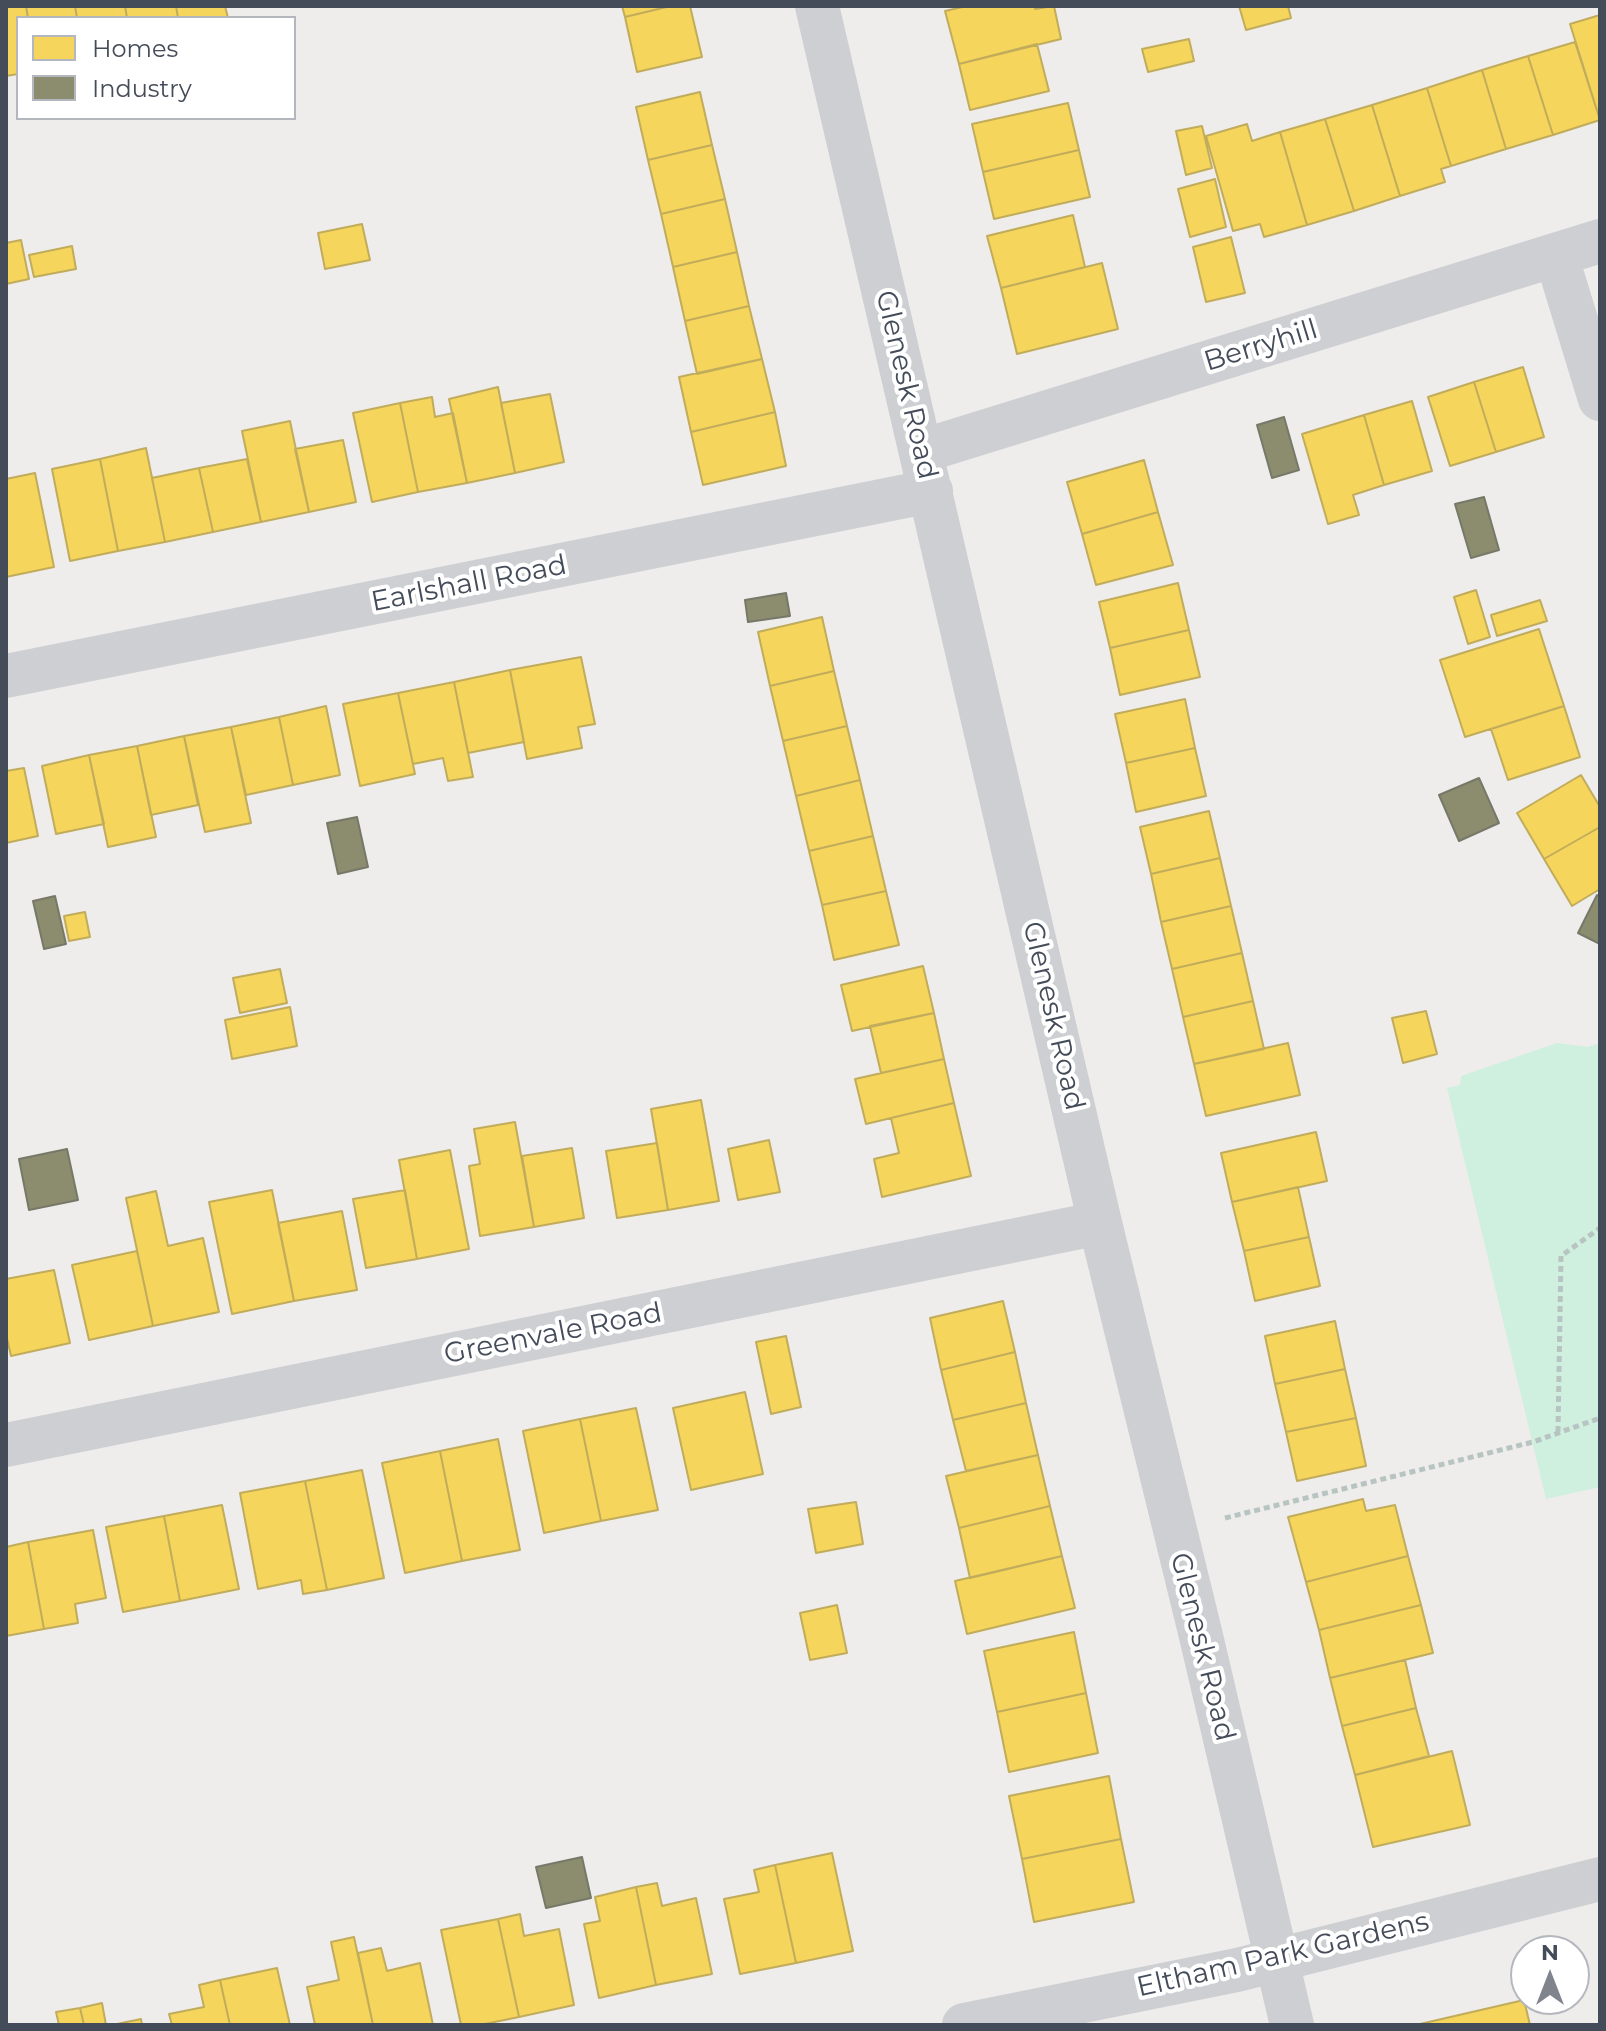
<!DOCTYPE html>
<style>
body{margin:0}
#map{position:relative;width:1606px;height:2031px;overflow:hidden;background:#eeedec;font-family:Montserrat,sans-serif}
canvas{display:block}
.frame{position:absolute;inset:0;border:8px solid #444c5a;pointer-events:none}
.legend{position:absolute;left:16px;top:16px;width:280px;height:104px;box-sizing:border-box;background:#fff;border:2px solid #b4b7bd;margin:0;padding:10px 14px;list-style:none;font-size:24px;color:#444c5a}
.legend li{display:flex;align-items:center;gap:16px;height:40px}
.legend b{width:40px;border:2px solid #b4b7bd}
.north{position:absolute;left:1510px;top:1935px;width:80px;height:80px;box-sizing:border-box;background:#fff;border:2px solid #b4b7bd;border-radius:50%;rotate:0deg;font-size:22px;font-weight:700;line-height:32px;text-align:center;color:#444c5a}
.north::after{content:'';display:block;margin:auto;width:28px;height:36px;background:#80848d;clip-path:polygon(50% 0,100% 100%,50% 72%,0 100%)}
</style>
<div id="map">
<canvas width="1606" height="2031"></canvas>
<div class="frame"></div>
<ul class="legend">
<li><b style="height:22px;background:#f6d55c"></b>Homes</li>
<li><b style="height:22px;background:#8c8c6e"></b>Industry</li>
</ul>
<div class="north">N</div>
</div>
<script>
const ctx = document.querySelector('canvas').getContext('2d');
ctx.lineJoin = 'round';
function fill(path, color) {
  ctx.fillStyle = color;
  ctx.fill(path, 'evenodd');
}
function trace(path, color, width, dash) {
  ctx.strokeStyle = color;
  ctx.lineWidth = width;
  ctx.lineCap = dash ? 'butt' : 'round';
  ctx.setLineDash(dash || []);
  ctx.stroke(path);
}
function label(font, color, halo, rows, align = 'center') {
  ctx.font = font + ' Montserrat,sans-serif';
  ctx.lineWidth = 8;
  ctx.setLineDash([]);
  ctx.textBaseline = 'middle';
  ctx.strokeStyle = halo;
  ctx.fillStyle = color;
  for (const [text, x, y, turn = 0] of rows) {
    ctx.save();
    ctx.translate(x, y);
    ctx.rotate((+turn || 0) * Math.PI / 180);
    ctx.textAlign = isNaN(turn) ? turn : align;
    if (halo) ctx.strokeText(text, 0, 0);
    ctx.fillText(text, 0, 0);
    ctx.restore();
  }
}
fill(new Path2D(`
 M1557,1043L1588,1047L1600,1043V1487L1546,1499L1447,1088L1460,1085L1461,1076Z`), '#cfefdf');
const homes = new Path2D(`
 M6,6H26L28,18H18V74L6,76Z
 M26,6H75L77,18H28Z
 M75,6H125L127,18H77Z
 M125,6H176L178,18H127Z
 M176,6H225L228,18H178Z
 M622,6H671L625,17Z
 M671,6H690L702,57L637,72L625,17Z
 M967,6H1035V9L1054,6L1061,39L959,64L945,11Z
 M1239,6H1288L1291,18L1246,30Z
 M1600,15V120L1570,24Z
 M1189,39L1194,61L1148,72L1142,49Z
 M1575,42L1600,120L1553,135L1528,56Z
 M1037,44L1049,91L970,110L959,64Z
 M1528,56L1553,135L1506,149L1482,70Z
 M1482,70L1506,149L1451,166L1427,88Z
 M1427,88L1451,166L1441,169L1445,182L1400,196L1372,105Z
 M700,92L712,145L648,160L636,107Z
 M1068,103L1079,150L983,172L972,124Z
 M1372,105L1400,196L1354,211L1325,119Z
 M1325,119L1354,211L1307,225L1280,132Z
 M1247,124L1252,141L1280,132L1307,225L1264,237L1260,224L1233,231L1206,136Z
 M1202,126L1212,168L1186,175L1176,131Z
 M712,145L725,199L661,214L648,160Z
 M1079,150L1090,197L994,219L983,172Z
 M1215,179L1226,227L1190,237L1178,189Z
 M725,199L737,252L673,267L661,214Z
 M1073,215L1085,267L1001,288L987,236Z
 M362,224L370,260L325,269L318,233Z
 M1231,237L1245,293L1206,302L1193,247Z
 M21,240L29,279L6,284V243Z
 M72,246L76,269L34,277L29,255Z
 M737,252L749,306L685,321L673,267Z
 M1102,263L1118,329L1017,354L1001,288Z
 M749,306L762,359L697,374L685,321Z
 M762,359L775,412L691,432L679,377Z
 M1523,367L1544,437L1496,452L1474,382Z
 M1474,382L1496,452L1450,466L1428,397Z
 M498,387L515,473L467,483L449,399Z
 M550,394L564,462L515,473L501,403Z
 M432,397L435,417L453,413L467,483L418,492L400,403Z
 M1412,401L1432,471L1384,485L1364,415Z
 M400,403L418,492L372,502L353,413Z
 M775,412L786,466L703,485L691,432Z
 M1364,415L1384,485L1353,495L1359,515L1328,524L1302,434Z
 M290,421L309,512L261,522L242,431Z
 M343,440L356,502L309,512L295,449Z
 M146,448L165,542L118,551L100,459Z
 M100,459L118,551L70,561L52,469Z
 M247,459L261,522L213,532L199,468Z
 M1144,460L1158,512L1082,534L1067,482Z
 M199,468L213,532L165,542L152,478Z
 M35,473L54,567L6,577V479Z
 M1158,512L1173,565L1096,585L1082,534Z
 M1178,583L1189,630L1110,648L1099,602Z
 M1476,590L1490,637L1468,644L1454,597Z
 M1540,600L1547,621L1497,636L1491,615Z
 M822,617L834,671L770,686L758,632Z
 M1539,629L1564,706L1465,737L1440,660Z
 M1189,630L1200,677L1120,695L1110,648Z
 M581,657L595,724L578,727L582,748L527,759L510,670Z
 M510,670L524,742L468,753L454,682Z
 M834,671L847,726L783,741L770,686Z
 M454,682L473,777L448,781L443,758L413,764L398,693Z
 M398,693L415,774L360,786L343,704Z
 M1185,699L1195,748L1126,763L1115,714Z
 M326,706L340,775L293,785L279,717Z
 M1564,706L1580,757L1508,780L1491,729Z
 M279,717L293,785L246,795L231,727Z
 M847,726L860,780L796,796L783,741Z
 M231,727L251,823L205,832L184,736Z
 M184,736L198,805L151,815L137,746Z
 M137,746L156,837L108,847L89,755Z
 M1195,748L1206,796L1136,812L1126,763Z
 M89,755L104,824L56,834L42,766Z
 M24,768L38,836L6,843V771Z
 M1581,775L1600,807V827L1544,859L1517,813Z
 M860,780L873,836L809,851L796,796Z
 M1209,811L1220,858L1151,874L1140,827Z
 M1600,827V889L1572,906L1544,859Z
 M873,836L886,891L822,905L809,851Z
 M1220,858L1231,906L1161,922L1151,874Z
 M886,891L899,945L834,960L822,905Z
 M1231,906L1242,953L1172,969L1161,922Z
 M85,912L90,937L69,941L64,916Z
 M1242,953L1253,1001L1183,1017L1172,969Z
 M923,966L934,1013L852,1031L841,985Z
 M280,969L287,1003L240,1013L233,978Z
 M1253,1001L1264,1049L1194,1064L1183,1017Z
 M290,1007L297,1046L232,1059L225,1020Z
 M1426,1011L1437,1054L1403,1063L1392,1018Z
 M934,1013L944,1059L881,1073L870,1026Z
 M1288,1043L1300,1095L1206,1116L1194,1064Z
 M944,1059L954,1103L866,1124L855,1079Z
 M701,1100L719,1201L668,1210L651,1109Z
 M954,1103L971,1176L882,1197L874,1159L899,1153L891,1118Z
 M515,1122L534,1227L480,1236L469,1166L480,1164L474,1129Z
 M1316,1132L1327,1181L1232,1202L1221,1153Z
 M769,1140L780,1192L738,1200L728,1149Z
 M657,1143L668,1210L617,1218L606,1151Z
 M572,1148L584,1218L534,1227L522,1156Z
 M450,1150L469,1249L417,1259L399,1160Z
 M1298,1187L1309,1237L1244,1251L1232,1202Z
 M272,1190L294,1301L232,1314L209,1202Z
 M405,1190L417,1259L366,1268L353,1199Z
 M156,1191L168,1246L203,1238L219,1312L153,1326L126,1198Z
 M342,1211L357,1290L294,1301L278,1223Z
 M1309,1237L1320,1286L1255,1301L1244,1251Z
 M137,1251L153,1326L89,1340L72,1265Z
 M54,1270L70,1343L11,1356L6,1334V1279Z
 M1003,1301L1015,1352L941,1370L930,1318Z
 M1335,1321L1345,1369L1275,1384L1265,1336Z
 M786,1336L801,1407L771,1414L756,1342Z
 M1015,1352L1026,1403L953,1420L941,1370Z
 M1345,1369L1356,1418L1286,1432L1275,1384Z
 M745,1392L763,1474L691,1490L673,1408Z
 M1026,1403L1038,1455L966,1471L953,1420Z
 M636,1408L658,1510L601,1521L580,1419Z
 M1356,1418L1366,1466L1297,1481L1286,1432Z
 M580,1419L601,1521L544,1533L523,1431Z
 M498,1439L520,1550L462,1561L440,1451Z
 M440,1451L462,1561L405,1573L382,1463Z
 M1038,1455L1050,1506L959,1528L946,1476Z
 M362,1470L384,1578L327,1590L305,1481Z
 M305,1481L327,1590L303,1594L301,1580L258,1589L240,1493Z
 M1363,1499L1366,1511L1395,1505L1408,1556L1306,1582L1288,1517Z
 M856,1502L863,1544L816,1553L808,1509Z
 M222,1505L239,1589L180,1601L164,1516Z
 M1050,1506L1062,1556L970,1578L959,1528Z
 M164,1516L180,1601L123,1612L106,1527Z
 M93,1530L106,1598L75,1604L78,1623L44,1629L28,1542Z
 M28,1542L44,1629L6,1636V1547Z
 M1062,1556L1075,1608L967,1634L955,1581Z
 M1408,1556L1421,1605L1319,1630L1306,1582Z
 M837,1605L847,1653L810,1660L800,1613Z
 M1421,1605L1433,1653L1330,1678L1319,1630Z
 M1074,1632L1086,1693L997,1712L984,1651Z
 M1405,1660L1416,1708L1342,1726L1330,1678Z
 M1086,1693L1098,1753L1009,1772L997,1712Z
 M1416,1708L1429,1756L1355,1775L1342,1726Z
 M1452,1751L1470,1825L1373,1847L1355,1775Z
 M1109,1776L1121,1839L1022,1859L1009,1796Z
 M1121,1839L1134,1902L1034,1922L1022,1859Z
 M832,1853L853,1951L796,1963L775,1865Z
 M775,1865L796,1963L740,1974L724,1899L759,1892L754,1870Z
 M657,1883L662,1906L696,1898L712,1974L656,1985L636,1887Z
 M636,1887L656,1985L599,1998L584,1924L600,1921L595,1897Z
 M520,1914L524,1936L559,1929L574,2005L519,2017L498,1919Z
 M498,1919L519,2017L480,2025H461L441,1930Z
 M354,1937L373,2025H315L307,1987L339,1980L331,1942Z
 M381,1948L387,1971L420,1963L433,2025H373L358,1953Z
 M277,1968L290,2025H230L220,1980Z
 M220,1980L230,2025H172L169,2014L204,2007L199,1985Z
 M1524,2000L1530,2025L1420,2024Z
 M102,2003L106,2025H84L80,2008Z
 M80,2008L84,2025H59L56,2012Z
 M141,2019L142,2025H112Z`);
fill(homes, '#f6d55c');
trace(homes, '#c1ac5b', 2);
const industry = new Path2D(`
 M1284,417L1299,470L1272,478L1257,425Z
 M1484,497L1499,550L1471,558L1455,504Z
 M786,593L790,616L748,622L745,600Z
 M1479,778L1499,823L1459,841L1439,795Z
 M357,817L368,867L338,874L327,823Z
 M1597,895L1600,897V944L1578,933Z
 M55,896L66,944L44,949L33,901Z
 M67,1149L78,1200L29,1210L19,1159Z
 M582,1857L591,1898L546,1908L536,1867Z`);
fill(industry, '#8c8c6e');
trace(industry, '#767968', 2);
trace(new Path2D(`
 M1558,1432L1561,1256L1600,1228
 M1225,1518L1533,1442L1600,1418`), '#b8c4c2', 5, [6, 4]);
trace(new Path2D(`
 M817,6L1100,1223L1201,1636L1292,2025
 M1556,255L1600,399
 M922,451L1600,241
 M6,676L931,491
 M6,1445L1100,1223
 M964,2025L1237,1970L1600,1879`), '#cdcfd2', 44);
label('28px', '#444c5a', '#fff', [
 ["Berryhill",1261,346,-17],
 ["Glenesk Road",906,385,77],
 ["Earlshall Road",469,584,-11],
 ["Glenesk Road",1053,1016,77],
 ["Greenvale Road",553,1334,-11],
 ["Glenesk Road",1202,1647,76],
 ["Eltham Park Gardens",1283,1955,-13]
]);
</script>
